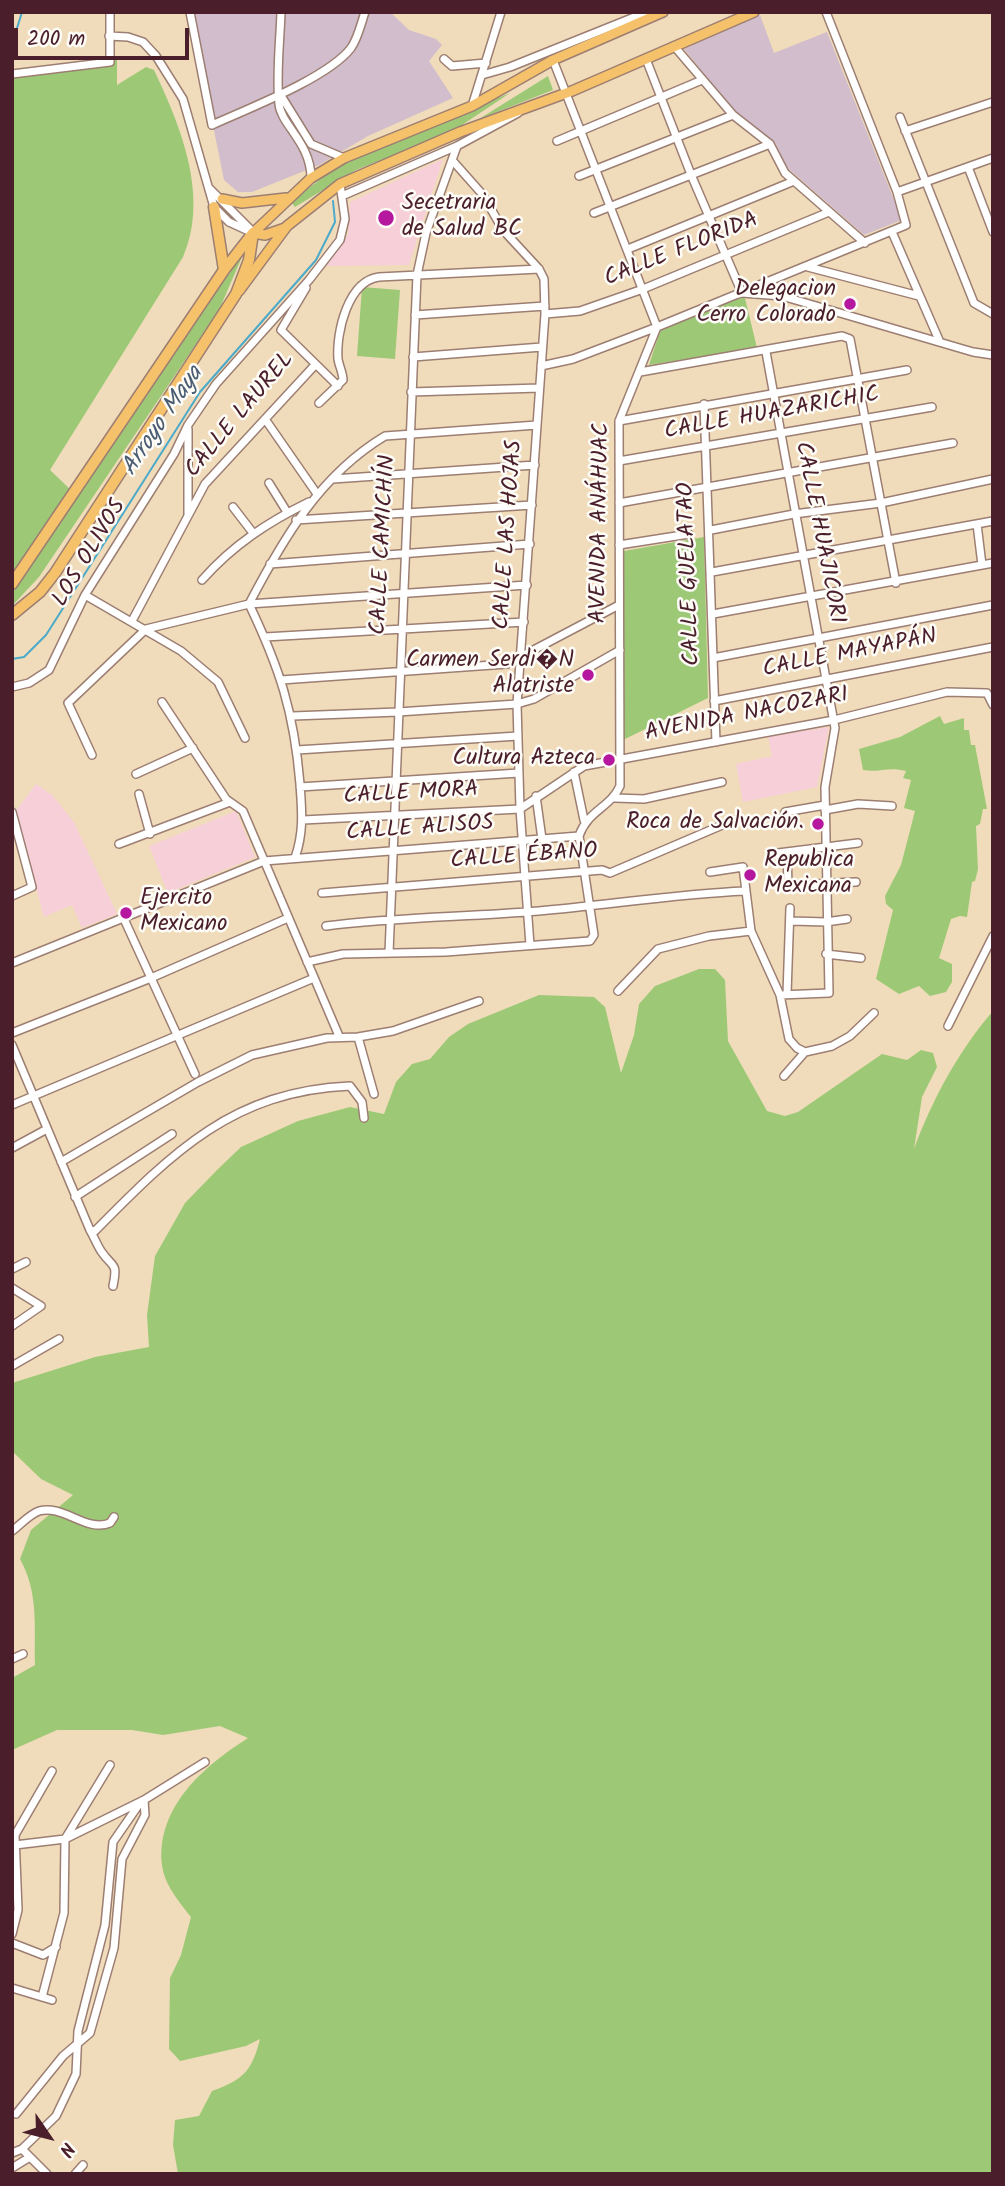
<!DOCTYPE html>
<meta charset="utf-8">
<style>
body{margin:0}
#map{position:relative;width:1005px;height:2186px;overflow:hidden;background:#f0dcba;font-family:Kalam,sans-serif}
canvas{display:block}
.frame{position:absolute;inset:0;border:14px solid #4a1f2b;pointer-events:none}
.north{position:absolute;left:14px;top:2102px;width:70px;height:70px;-webkit-text-stroke:5px #fdfcf7;paint-order:stroke;rotate:125deg;font-size:19px;font-weight:700;line-height:28px;text-align:center;color:#4a1f2b}
.north::after{content:'';display:block;margin:auto;width:24px;height:32px;background:#4a1f2b;clip-path:polygon(50% 0,100% 100%,50% 72%,0 100%)}
.scale{position:absolute;left:14px;top:28px;width:175px;height:32px;box-sizing:border-box;border:4px solid #4a1f2b;border-top:0;padding-left:9px;font-size:21px;line-height:24px;white-space:nowrap;color:#4a1f2b;-webkit-text-stroke:5px #fdfcf7;paint-order:stroke}
</style>
<div id="map">
<canvas width="1005" height="2186"></canvas>
<div class="frame"></div>
<div class="north">N</div>
<div class="scale">200 m</div>
</div>
<script>
const ctx = document.querySelector('canvas').getContext('2d');
ctx.lineJoin = 'round';
function fill(path, color) {
  ctx.fillStyle = color;
  ctx.fill(path, 'evenodd');
}
function trace(path, color, width, dash) {
  ctx.strokeStyle = color;
  ctx.lineWidth = width;
  ctx.lineCap = dash ? 'butt' : 'round';
  ctx.setLineDash(dash || []);
  ctx.stroke(path);
}
function label(font, color, halo, rows, align = 'center') {
  ctx.font = font + ' Kalam,sans-serif';
  ctx.lineWidth = 5;
  ctx.setLineDash([]);
  ctx.textBaseline = 'middle';
  ctx.strokeStyle = halo;
  ctx.fillStyle = color;
  for (const [text, x, y, turn = 0] of rows) {
    ctx.save();
    ctx.translate(x, y);
    ctx.rotate((+turn || 0) * Math.PI / 180);
    ctx.textAlign = isNaN(turn) ? turn : align;
    if (halo) ctx.strokeText(text, 0, 0);
    ctx.fillText(text, 0, 0);
    ctx.restore();
  }
}
fill(new Path2D(`
 M443,159L409,265L325,266L348,234L350,202Z
 M829,727L817,787L743,802L736,764L772,756L768,736Z
 M36,784L52,795L74,822L117,914L82,928L72,905L44,917L15,812Z
 M236,811L255,857L168,893L149,846Z`), '#f6cfd9');
fill(new Path2D(`
 M190,12H390L409,30L436,39L442,45L429,61L453,98L368,136L319,165L252,192H238L224,180Z
 M760,15L774,53L827,32L902,220L864,235L784,165L776,144L731,107L684,49Z`), '#d1bdcb');
fill(new Path2D(`
 M117,59V85L146,67L154,70C180,125 210,196 183,257L50,470L72,491L12,574V74Z
 M548,76L553,90L479,119Z
 M510,93L453,131L356,170L295,207L291,202L341,163Z
 M245,250L219,310L39,577L12,606V588L77,498Z
 M362,287L400,290L395,359L357,356Z
 M739,297L745,298L757,348L649,365L661,328Z
 M704,537L708,698L623,740L624,551Z
 M940,716L944,724L964,718V730H969L971,745H975L987,809H983L980,824L976,826L978,869L975,881L972,882L967,917L960,916L951,919L939,958L952,964V982L946,992L930,996L919,986L899,994L876,979L893,910L886,904L885,896L901,865L915,811L904,808L911,780L903,778L906,771C888,766 880,773 863,770L859,749L900,737Z
 M699,969H715L725,980L728,1041L767,1111L785,1116L798,1112L882,1054L907,1060L921,1050L933,1053L937,1067L922,1097L914,1149C932,1100 959,1050 993,1011V2174H178L173,2145L175,2120L199,2116L212,2091C243,2080 252,2071 260,2039L246,2046L180,2061L169,2049L170,1978L181,1955L191,1917C179,1902 164,1884 162,1865C156,1807 204,1766 248,1738L220,1726L163,1735L132,1730H57L12,1750V1678L35,1665C34,1627 39,1593 20,1559L31,1530L73,1495L41,1479L12,1451V1383L95,1357L149,1347L147,1315L155,1256L185,1203L218,1169L241,1147L298,1121L350,1107L384,1114L396,1082L412,1064L430,1059L449,1037L468,1024L539,995L594,997L605,1007L621,1073L634,1035L639,1004L655,986Z`), '#9dc977');
trace(new Path2D(`
 M14,38L22,12
 M12,659L24,657L46,635L200,392L316,260L335,222L333,201`), '#4ba9ca', 2);
const minor = new Path2D(`
 M190,12L212,125C247,109 328,78 351,48C358,38 361,24 365,12
 M281,12C280,43 276,74 279,104C281,125 311,143 311,178
 M109,36L128,37L143,42L156,56L183,99L214,207L229,222L253,233
 M674,46L733,115L770,144L785,173L865,243
 M444,59L452,66L486,63
 M646,59L692,177L742,293L782,296L973,352L993,355
 M12,74L110,62V12
 M482,75L510,67L647,12
 M280,94L311,144L344,158
 M472,106L501,12
 M900,117L974,303L993,314
 M905,131L993,102
 M557,141L702,80
 M452,160L483,195L503,230L539,269L544,279L545,314L517,704L520,809L530,945
 M968,167L993,232
 M579,176L733,115
 M209,188L252,231
 M897,192L993,158
 M342,196L457,146L518,113
 M594,213L770,144
 M892,232L939,340
 M628,249L794,181
 M808,267L919,296
 M306,288L281,330L338,386
 M545,314L580,311L643,289L829,212
 M415,315L545,306
 M766,352L835,728L825,787L829,993L780,995
 M413,357L542,347
 M541,366L573,359L657,327L906,225L897,192L826,12
 M640,372L842,336L850,339L896,583
 M411,392L539,388
 M319,403L343,380C343,373 339,366 338,359C336,332 348,281 379,277L539,269
 M704,404L716,742
 M265,419L317,494
 M619,421L907,370
 M619,461L932,407
 M333,479L535,465
 M269,483L287,512
 M619,503L953,443
 M233,507L253,533
 M188,515V429
 M296,520L532,505
 M977,524L982,565
 M711,530L794,514L881,503L993,479
 M619,545L689,534
 M270,564L530,544
 M712,572L993,521
 M202,580C233,545 268,522 309,502
 M85,595L181,651L218,682L245,738
 M249,604C283,539 320,475 385,436L537,425
 M249,604C280,669 294,712 300,784C302,811 304,832 295,858
 M713,614L993,563
 M132,621L205,484L315,365
 M265,637L524,622
 M713,658L993,605
 M281,680L507,664L619,605
 M12,687L29,683L49,670L85,595L174,454L188,425L216,384L309,280L340,240L345,219L340,184
 M714,701L993,647
 M162,702L226,799L243,811L339,1036
 M293,716L398,712L517,704L534,699L620,650
 M297,750L518,736
 M92,755L68,703L146,629L249,604L527,585
 M574,772L584,820
 M136,774L193,748
 M300,787L519,773
 M139,794L150,834
 M536,796L542,839
 M615,798L644,799L722,782
 M825,810L858,804L892,806
 M12,812L32,887L12,896
 M785,812L825,805
 M303,820L520,809L584,766L834,720L947,692L987,693L993,705
 M119,844L230,802
 M787,852L788,885L856,882
 M770,854L858,843
 M710,872L743,867L751,931L780,995L789,1039L797,1048L805,1052L832,1046L850,1036L874,1013
 M322,893L602,870L610,873L734,820
 M124,919L195,1074
 M792,921L826,922L847,919
 M326,926C397,917 468,917 539,911C608,905 676,894 745,891
 M389,953L417,275L426,233L457,146
 M826,954L861,958
 M307,962L343,954L446,952L590,941L594,935L579,836C588,810 610,808 620,786L619,421L657,327L553,60
 M12,963L264,861L579,836
 M618,991L658,949L709,936L751,931
 M787,994L790,908
 M948,1026L993,936
 M12,1033L151,978L288,918
 M358,1037L374,1094
 M12,1045L90,1230C94,1237 97,1245 101,1251C113,1269 118,1261 113,1286
 M784,1076L805,1052
 M12,1105L314,978
 M12,1148L47,1129
 M61,1162L198,1082L252,1055L327,1038L358,1037L393,1031L479,1001
 M75,1197L172,1134
 M90,1230L95,1231C173,1152 233,1091 350,1086L362,1102L364,1118
 M12,1269L26,1262
 M12,1288L41,1306L12,1326
 M12,1366L59,1339
 M12,1531C20,1525 30,1514 39,1511C63,1504 87,1533 110,1523L114,1517
 M12,1659L23,1654
 M15,1845L65,1839L144,1800L205,1762
 M12,1934L18,1910L15,1835L52,1771
 M12,1943L43,1955L56,1947
 M12,1988L52,2000
 M42,1997L64,1913L65,1839L110,1765
 M16,2114L63,2056L90,2033L114,1948L122,1859L145,1815L144,1800
 M22,2149L47,2174
 M12,2153L22,2149L56,2116L76,2074L78,2031L105,1925L113,1842L140,1803
 M12,2168L30,2157
 M75,2174L83,2165`);
const major = new Path2D(`
 M222,199L242,203L286,198
 M253,233L311,178L344,158L472,106L553,60L663,12
 M253,233L265,235L285,228
 M239,291L287,226L340,184L460,132L572,91L754,12`);
const highway = new Path2D(`
 M214,207L224,270
 M12,584L224,270L253,233
 M12,615L40,592L55,573L236,294L249,260L253,233`);
trace(minor, '#9d7e72', 10);
trace(major, '#9d7e72', 12);
trace(highway, '#9d7e72', 13);
trace(minor, '#fff', 7);
trace(major, '#f5c16b', 9);
trace(highway, '#f5c16b', 10);
for (const [x, y, r, color] of [
 [386,218,9,"#b5179e"],
 [850,304,7,"#b5179e"],
 [588,675,7,"#b5179e"],
 [609,760,7,"#b5179e"],
 [818,824,7,"#b5179e"],
 [750,875,7,"#b5179e"],
 [126,913,7,"#b5179e"]
]) {
  const dot = new Path2D();
  dot.arc(x, y, r, 0, 2 * Math.PI);
  ctx.fillStyle = color;
  ctx.fill(dot);
  trace(dot, '#fdfcf7', 2.5);
}
label('23px', '#4a1f2b', '#fdfcf7', [
 ["Secetraria",402,205,"left"],
 ["de Salud BC",402,231,"left"],
 ["Delegacion",836,291],
 ["Cerro Colorado",836,317],
 ["Carmen Serdi�N",574,662],
 ["Alatriste",574,688],
 ["Cultura Azteca",595,760],
 ["Roca de Salvación.",804,824],
 ["Republica",764,862,"left"],
 ["Mexicana",764,888,"left"],
 ["Ejercito",140,900,"left"],
 ["Mexicano",140,926,"left"]
], 'right');
label('23px', '#4a1f2b', '#fdfcf7', [
 ["CALLE FLORIDA",682,251,-22],
 ["CALLE HUAZARICHIC",772,415,-10],
 ["CALLE LAUREL",241,416,-50],
 ["AVENIDA ANÁHUAC",602,523,-89],
 ["CALLE HUAJICORI",818,533,79],
 ["CALLE LAS HOJAS",510,535,-86],
 ["CALLE CAMICHÍN",385,545,-87],
 ["LOS OLIVOS",91,554,-59],
 ["CALLE GUELATAO",691,574,-92],
 ["CALLE MAYAPÁN",850,655,-11],
 ["AVENIDA NACOZARI",747,716,-11],
 ["CALLE MORA",411,795,-3],
 ["CALLE ALISOS",420,830,-4],
 ["CALLE ÉBANO",524,858,-4]
]);
label('italic 24px', '#4a5d73', '#fdfcf7', [
 ["Arroyo Maya",164,422,-56]
]);
</script>
